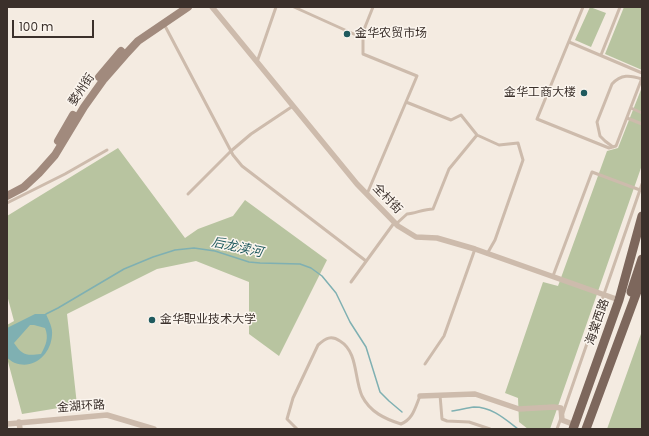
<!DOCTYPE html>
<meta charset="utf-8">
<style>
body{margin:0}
#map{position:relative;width:649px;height:436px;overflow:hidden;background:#f4ebe1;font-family:Poppins,sans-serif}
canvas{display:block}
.frame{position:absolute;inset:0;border:8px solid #3b302b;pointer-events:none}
.scale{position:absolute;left:12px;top:20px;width:82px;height:18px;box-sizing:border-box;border:2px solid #3b302b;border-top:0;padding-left:5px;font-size:12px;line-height:14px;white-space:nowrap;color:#3b302b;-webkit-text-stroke:3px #fbf5ee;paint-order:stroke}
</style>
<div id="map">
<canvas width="649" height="436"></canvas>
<div class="frame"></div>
<div class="scale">100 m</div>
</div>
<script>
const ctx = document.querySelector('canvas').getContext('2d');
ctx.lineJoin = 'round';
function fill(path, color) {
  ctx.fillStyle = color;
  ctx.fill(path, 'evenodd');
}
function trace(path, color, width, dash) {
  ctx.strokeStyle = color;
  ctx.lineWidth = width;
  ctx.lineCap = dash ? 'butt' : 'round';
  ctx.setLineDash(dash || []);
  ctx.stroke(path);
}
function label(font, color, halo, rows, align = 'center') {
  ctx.font = font + ' Poppins,"Noto Sans SC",sans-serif';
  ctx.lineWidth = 3;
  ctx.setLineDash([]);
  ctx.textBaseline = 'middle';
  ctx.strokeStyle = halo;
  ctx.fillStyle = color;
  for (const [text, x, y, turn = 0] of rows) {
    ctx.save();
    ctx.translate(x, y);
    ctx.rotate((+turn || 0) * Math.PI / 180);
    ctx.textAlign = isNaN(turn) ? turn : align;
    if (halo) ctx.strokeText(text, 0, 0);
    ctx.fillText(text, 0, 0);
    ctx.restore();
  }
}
fill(new Path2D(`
 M590,7L606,13L591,47L575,40Z
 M624,7H642V70L605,54Z
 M642,87V165L550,429H528L519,422L518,398L505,393L543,282L558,286L607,151L618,148Z
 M118,148L185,238L198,229L233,216L245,200L327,260L279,356L249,334V282L196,261L157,269L67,314L77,405L22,414L7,358V325L14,321L7,295V216Z
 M642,331V429H607Z`), '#b8c4a0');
fill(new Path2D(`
 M35,314H46C49,321 53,328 52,335C51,354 34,370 15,363C12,362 9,359 7,358V328ZM30,325H34L45,328C49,338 46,345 41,354C26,356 22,355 14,343Z`), '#7fb0b2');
trace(new Path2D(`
 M46,314L58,308L124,269L153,257L175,250L194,248L215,251L249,262L260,263L300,264L311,268L322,276L336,293L350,322L366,347L380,392L389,401L402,412
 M452,411C459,410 467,408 474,407C492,407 505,419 518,429`), '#7fb0b2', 1.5);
trace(new Path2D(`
 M294,7L356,35L363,32L373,7
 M583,7L537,119L609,148L616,146L642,78
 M164,24L233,155L242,166L366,261
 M363,32V54L417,76L367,194
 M569,42L642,73
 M601,55L620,7
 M257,62L276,7
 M406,102L451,120L461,115L477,135L499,145L518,143L523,160L495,240L487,254
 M631,108L642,113
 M627,118L642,124
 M613,147L605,141L600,136L597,122L612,84C621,74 630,75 642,79
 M188,194L231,151L251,134L293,106
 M7,203L65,174L107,150
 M396,224L407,214C416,213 424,209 433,209L449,169L477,135
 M553,276L592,172L640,190
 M351,282L394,223
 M425,364L444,336L475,249
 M440,395L442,419L447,421L469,422L490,429
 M563,413L642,184
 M297,429L287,419L293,398L318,345C326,338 331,335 340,341C358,352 354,378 362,396C370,412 385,419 401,424C413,419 415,408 420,396
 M557,429L561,418`), '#cdbbac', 3);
trace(new Path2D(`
 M212,7L357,184L398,226L416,237L437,238L475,249L619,300
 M420,396L475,394L519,409L554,407L561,408L562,420L575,425
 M19,422L20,429
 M7,424L107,415L154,429`), '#cdbbac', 5.5);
trace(new Path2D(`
 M99,77L121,51
 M58,141L73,115
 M7,196L24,187L39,173L55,155L84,107L104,79L125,55L138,41L188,7`), '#a18a7d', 8);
trace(new Path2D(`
 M631,292L642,259
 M573,429L619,300L642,216
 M586,429L642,278`), '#7d675c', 9);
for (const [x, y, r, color] of [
 [347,34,4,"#1f5a5e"],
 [584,93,4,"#1f5a5e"],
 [152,320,4,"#1f5a5e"]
]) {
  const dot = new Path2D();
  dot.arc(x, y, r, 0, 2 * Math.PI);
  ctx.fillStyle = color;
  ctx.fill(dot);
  trace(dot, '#fbf5ee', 1.5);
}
label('12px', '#3b302b', '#fbf5ee', [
 ["金华农贸市场",355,34],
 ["金华工商大楼",576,93,"right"],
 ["金华职业技术大学",160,320]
], 'left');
label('12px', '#3b302b', '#fbf5ee', [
 ["婺州街",82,90,-56],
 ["全村街",387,199,46],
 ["海棠西路",598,322,-71],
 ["金湖环路",81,407,-4]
]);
label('italic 13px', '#1f5a5e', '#fbf5ee', [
 ["后龙渎河",237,248,12]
]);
</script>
